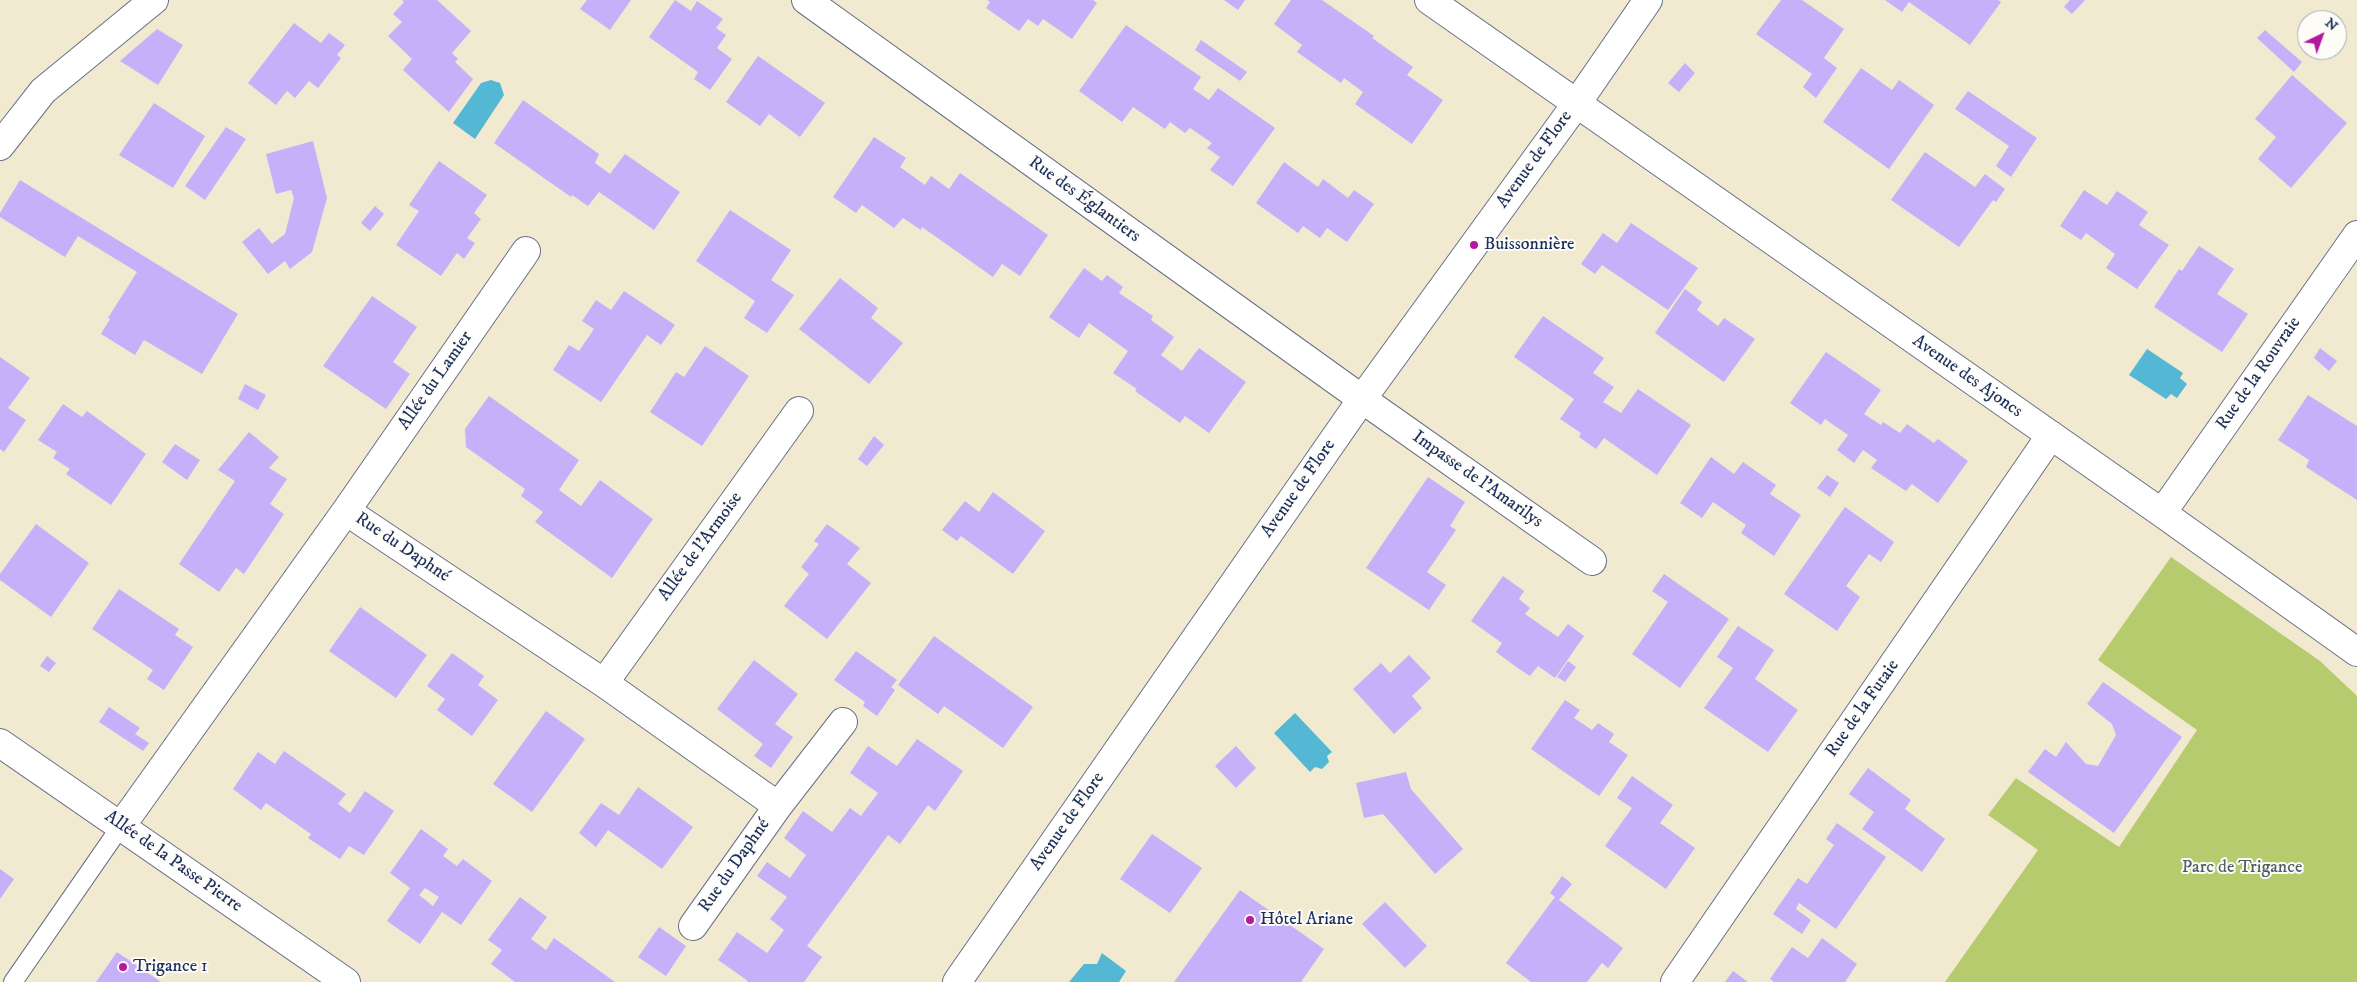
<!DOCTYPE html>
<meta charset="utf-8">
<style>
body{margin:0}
#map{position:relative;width:2357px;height:982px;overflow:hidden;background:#f2e9d1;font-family:"IM FELL DW Pica",serif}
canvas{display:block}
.north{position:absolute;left:2297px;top:10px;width:50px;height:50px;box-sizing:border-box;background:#fdfcf7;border:1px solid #a3aaba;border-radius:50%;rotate:42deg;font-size:14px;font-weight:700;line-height:20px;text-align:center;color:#1b2f5e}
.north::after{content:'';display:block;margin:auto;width:18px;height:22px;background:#b5179e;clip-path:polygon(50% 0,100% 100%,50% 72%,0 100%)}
</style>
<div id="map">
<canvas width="2357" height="982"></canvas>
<div class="north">N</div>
</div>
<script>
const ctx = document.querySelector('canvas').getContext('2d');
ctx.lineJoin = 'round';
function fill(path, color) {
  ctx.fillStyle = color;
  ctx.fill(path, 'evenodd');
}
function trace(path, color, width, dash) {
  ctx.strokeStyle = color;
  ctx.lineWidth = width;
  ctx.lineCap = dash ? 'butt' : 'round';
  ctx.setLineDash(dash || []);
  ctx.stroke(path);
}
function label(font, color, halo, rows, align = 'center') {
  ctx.font = font + ' "IM FELL DW Pica",serif';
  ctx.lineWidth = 4;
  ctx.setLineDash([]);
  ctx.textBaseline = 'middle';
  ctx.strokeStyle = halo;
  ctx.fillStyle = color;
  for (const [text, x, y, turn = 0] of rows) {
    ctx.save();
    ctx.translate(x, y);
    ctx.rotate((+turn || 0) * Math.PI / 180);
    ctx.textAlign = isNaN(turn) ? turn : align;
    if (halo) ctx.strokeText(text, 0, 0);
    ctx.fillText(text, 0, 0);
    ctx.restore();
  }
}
fill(new Path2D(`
 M2171,557L2320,661L2357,696V982H1945L2038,850L1988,815L2016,778L2119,847L2197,730L2098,660Z`), '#b6ca6e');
fill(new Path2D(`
 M491,80L500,83L504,95L475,139L453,123L481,83Z
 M2147,349L2183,373L2180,378L2187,384L2177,398L2171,394L2166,399L2129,375Z
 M1295,713L1332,752L1327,756L1329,762L1322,769L1315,767L1310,772L1274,733Z
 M1102,953L1126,971L1119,982H1069L1084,964H1097Z`), '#54b7d3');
fill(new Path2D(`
 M402,0H437L471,31L452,53L458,59L455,62L473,79L449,112L403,70L412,59L388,36L402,22L393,14L404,2Z
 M587,0H631L610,30L580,9Z
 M675,0L691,11L697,1L723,19L716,28L726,35L717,48L732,59L710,90L694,79L698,72L649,37Z
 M987,0H1093L1097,3L1072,39L1043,19L1038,26L1028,19L1019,31L986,8L990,2Z
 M1224,0H1245L1238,10Z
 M1291,0H1322L1374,36L1372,38L1413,67L1407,75L1443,100L1412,144L1355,104L1363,92L1344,78L1341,83L1297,52L1302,45L1274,24Z
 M1781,0H1802L1844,29L1824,58L1837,68L1816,98L1803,87L1812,74L1756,34Z
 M1885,0H1998L2001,2L1970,45L1909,2L1902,12Z
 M2070,0H2085L2072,14L2064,7Z
 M294,23L321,43L329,33L345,45L337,55L341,58L318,88L309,81L295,98L287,91L276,105L248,83Z
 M1126,25L1201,77L1193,89L1209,100L1218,88L1275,128L1233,186L1210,170L1220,157L1207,148L1212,143L1190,128L1185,133L1170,122L1165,129L1133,107L1122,122L1079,91Z
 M157,29L183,45L158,85L120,61Z
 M2265,30L2302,62L2294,72L2257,38Z
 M1201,40L1247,72L1240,81L1195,50Z
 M758,56L825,103L800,137L769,114L760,126L726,102Z
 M1685,63L1695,73L1679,92L1668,83Z
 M1861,68L1892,90L1899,80L1934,105L1889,169L1823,122Z
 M2292,75L2347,123L2291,188L2258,159L2276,137L2255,119Z
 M1968,91L2037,138L2011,177L1996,166L2009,146L1955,109Z
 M523,100L599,154L595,163L610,174L625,154L680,192L654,230L599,192L588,206L572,195L571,197L494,143Z
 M154,103L205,136L173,188L119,155Z
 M226,127L246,139L205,200L185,186Z
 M874,137L906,158L900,167L925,185L931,176L949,189L960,173L1048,235L1020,276L1002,264L993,277L922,227L921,230L903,218L894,228L862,205L856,213L833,197Z
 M313,141L327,198L312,252L290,269L285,261L268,274L242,242L259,228L272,244L285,234L294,198L291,190L276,194L266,154Z
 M1925,152L1975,187L1985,174L2005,189L1996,202L1993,200L1959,247L1891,200Z
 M439,161L487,195L474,213L481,219L467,238L475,243L464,259L457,253L441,276L396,245L419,211L409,205Z
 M1284,162L1318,187L1323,179L1348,198L1354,190L1374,204L1347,242L1327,228L1320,238L1303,226L1298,233L1256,203Z
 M20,180L238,314L202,374L144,340L135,355L101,334L110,319L108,318L137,272L78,236L65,257L0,217V213Z
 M2084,190L2107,205L2117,191L2148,212L2139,225L2169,245L2137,289L2106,268L2115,254L2086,233L2081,240L2060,226Z
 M375,206L384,214L370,231L361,223Z
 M730,210L791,250L771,280L794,295L767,333L744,318L755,301L696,261Z
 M1631,223L1698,268L1668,310L1602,265L1595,274L1581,264L1603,233L1617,243Z
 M2199,246L2234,269L2217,294L2248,314L2222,352L2154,307L2179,269L2182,271Z
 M1084,268L1102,281L1107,275L1123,287L1119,293L1153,316L1151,320L1174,337L1161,355L1182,371L1199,348L1246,382L1209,433L1185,416L1180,423L1135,391L1137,389L1113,373L1128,351L1089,323L1079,338L1049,317Z
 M840,278L878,308L871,318L903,343L869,384L799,329Z
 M1685,289L1702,302L1697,310L1718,326L1724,318L1755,339L1724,382L1655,333Z
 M624,291L675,325L661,345L647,335L601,402L553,370L569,345L579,351L594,329L582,321L596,300L611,310Z
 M372,296L417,327L393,362L410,374L386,409L323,366Z
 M1543,316L1604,358L1593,373L1614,387L1603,402L1621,413L1638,389L1691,425L1657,475L1604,438L1596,449L1579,437L1581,433L1560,419L1574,399L1514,357Z
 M705,346L749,376L702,446L650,412L676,372L684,377Z
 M2320,348L2337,361L2329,371L2314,358Z
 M1826,352L1881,390L1864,414L1881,425L1883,422L1900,433L1907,424L1934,443L1938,439L1968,461L1938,503L1912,484L1906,491L1871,468L1877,460L1863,450L1854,463L1837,450L1848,435L1825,419L1821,425L1790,403Z
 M0,357L30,378L8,408L26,420L4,452L0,449Z
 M245,384L266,395L258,410L238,399Z
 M2308,395L2357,426V500L2306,467L2309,460L2278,440Z
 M489,396L579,460L559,490L581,506L600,480L653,519L612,578L535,522L543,512L521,496L525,489L466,447L465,429Z
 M63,404L82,417L87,411L146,454L111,505L66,474L70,469L53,458L57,452L38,440Z
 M249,432L279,457L269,468L287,479L270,504L284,514L244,574L236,568L219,592L179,564L235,481L218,470Z
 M874,436L884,445L867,466L858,459Z
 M175,444L200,460L187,480L162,462Z
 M1711,457L1734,474L1743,462L1776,485L1770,494L1801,515L1774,556L1741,533L1746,525L1713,502L1702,518L1680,503Z
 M1827,475L1839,483L1830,497L1817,488Z
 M1428,477L1465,502L1450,526L1456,530L1427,572L1446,585L1429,610L1366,568Z
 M993,492L1045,531L1013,574L961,536L957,541L942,530L965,501L979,512Z
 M1845,507L1894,542L1881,562L1869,554L1846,586L1860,597L1837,631L1784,594Z
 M36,524L89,563L51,617L0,580V574Z
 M827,524L860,548L847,564L871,583L827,639L784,606L809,574L801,567L819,544L814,541Z
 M1664,574L1729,619L1680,688L1632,654L1668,602L1652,591Z
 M1503,576L1524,591L1519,599L1530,608L1525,614L1558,637L1568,624L1584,636L1555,678L1538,666L1530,676L1519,669L1496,652L1502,643L1471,621Z
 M119,589L179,629L175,635L193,647L164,690L147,679L153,670L92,629Z
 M360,607L427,655L396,698L329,651Z
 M1738,626L1774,650L1755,679L1798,710L1768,752L1704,708L1733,668L1717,657Z
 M934,636L1033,707L1003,748L944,706L938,714L898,685Z
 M856,651L897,680L891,687L895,690L877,716L863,706L865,702L834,680Z
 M452,653L484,676L478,685L498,700L472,736L437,710L445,699L427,686Z
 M1409,655L1431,678L1412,696L1422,708L1394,734L1353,689L1381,663L1390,673Z
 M47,656L56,663L49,672L40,666Z
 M754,660L798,694L775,724L793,737L771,768L754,756L763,744L717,709Z
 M1568,661L1576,667L1565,682L1557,677Z
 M2103,682L2182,737L2114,833L2028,772L2045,749L2056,757L2066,742L2086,764L2098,766L2116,735L2112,724L2087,704Z
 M1565,700L1580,710L1574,718L1592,730L1598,723L1614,734L1609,742L1628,755L1599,796L1531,749Z
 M109,707L140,728L135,734L149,743L143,751L99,722Z
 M546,711L585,739L532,812L493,784Z
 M917,739L963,771L935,811L928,805L900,844L888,835L807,946L822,957L804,982H747L748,981L718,960L737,932L767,953L784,930L770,919L787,897L757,876L767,862L790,878L806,855L784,838L803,811L832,832L850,808L861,816L878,793L850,773L868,746L897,766Z
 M1236,746L1256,768L1236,788L1215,766Z
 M284,751L346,794L338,804L350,813L365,791L394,811L364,855L349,846L340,859L308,838L311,834L266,803L261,810L233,789L258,752L275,764Z
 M1868,768L1911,800L1905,809L1945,839L1922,872L1862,829L1874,812L1849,794Z
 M1406,772L1411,789L1463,849L1435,874L1383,814L1364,818L1356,783Z
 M1632,776L1673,805L1660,823L1695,848L1666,889L1605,846L1632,808L1617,798Z
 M638,787L693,827L662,869L608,830L596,847L579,833L601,803L619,815Z
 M1837,823L1886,857L1836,929L1799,903L1796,909L1811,920L1802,934L1773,914L1798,878L1807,884L1834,845L1826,839Z
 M421,829L448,849L443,856L457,866L463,859L492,881L461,925L442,912L420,944L387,921L410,888L390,873ZM425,888L439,897L433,906L419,895Z
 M1152,834L1202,868L1170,913L1120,879Z
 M0,869L14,879L0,899Z
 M1562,876L1572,884L1559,900L1623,948L1608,968L1602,963L1587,982H1531L1506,963L1555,897L1550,893Z
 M1240,890L1324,949L1301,982H1174Z
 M520,897L547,917L531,939L546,950L554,938L615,982H515L491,964L502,950L488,940Z
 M1385,902L1427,946L1405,968L1362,924Z
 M659,927L686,946L666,976L638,957Z
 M1822,938L1857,964L1845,982H1774L1770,979L1792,947L1808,958Z
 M117,952L161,982H96Z
 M1733,971L1748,982H1725Z`), '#c6b0f9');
const service = new Path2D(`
 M13,982L121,826`);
const minor = new Path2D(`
 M806,0L1362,399L1592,561
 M1429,0L2162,513L2357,652
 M0,146L43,91L154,0
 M346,511L526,251
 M2162,513L2357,235
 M604,683L799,411
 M0,743L346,982
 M121,826L346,511L604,683L778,806
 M693,926L778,806L843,722
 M957,982L1362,399L1577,103L1648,0
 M1675,982L2051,435`);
trace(service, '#667086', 20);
trace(minor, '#667086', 30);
trace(service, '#fff', 18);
trace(minor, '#fff', 28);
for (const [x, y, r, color] of [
 [1474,245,5,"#b5179e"],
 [1250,920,5,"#b5179e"],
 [123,967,5,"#b5179e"]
]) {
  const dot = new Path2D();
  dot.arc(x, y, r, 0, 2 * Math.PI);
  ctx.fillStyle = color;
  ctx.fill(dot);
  trace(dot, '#fdfcf7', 2);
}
label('18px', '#1b2f5e', '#fdfcf7', [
 ["Avenue de Flore",1535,160,-54],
 ["Rue des Églantiers",1084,200,36],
 ["Rue de la Rouvraie",2259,374,-55],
 ["Avenue des Ajoncs",1967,377,35],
 ["Allée du Lamier",436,381,-55],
 ["Impasse de l'Amarilys",1477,480,35],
 ["Avenue de Flore",1299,489,-55],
 ["Allée de l'Armoise",701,547,-54],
 ["Rue du Daphné",402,548,34],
 ["Rue de la Futaie",1863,709,-55],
 ["Avenue de Flore",1068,822,-55],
 ["Allée de la Passe Pierre",173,862,35],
 ["Rue du Daphné",735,866,-55]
]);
label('18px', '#1b2f5e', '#fdfcf7', [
 ["Buissonnière",1484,245],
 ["Hôtel Ariane",1260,920],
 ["Trigance 1",133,967]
], 'left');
label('18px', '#4a5e63', '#fdfcf7', [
 ["Parc de Trigance",2242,868]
]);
</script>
